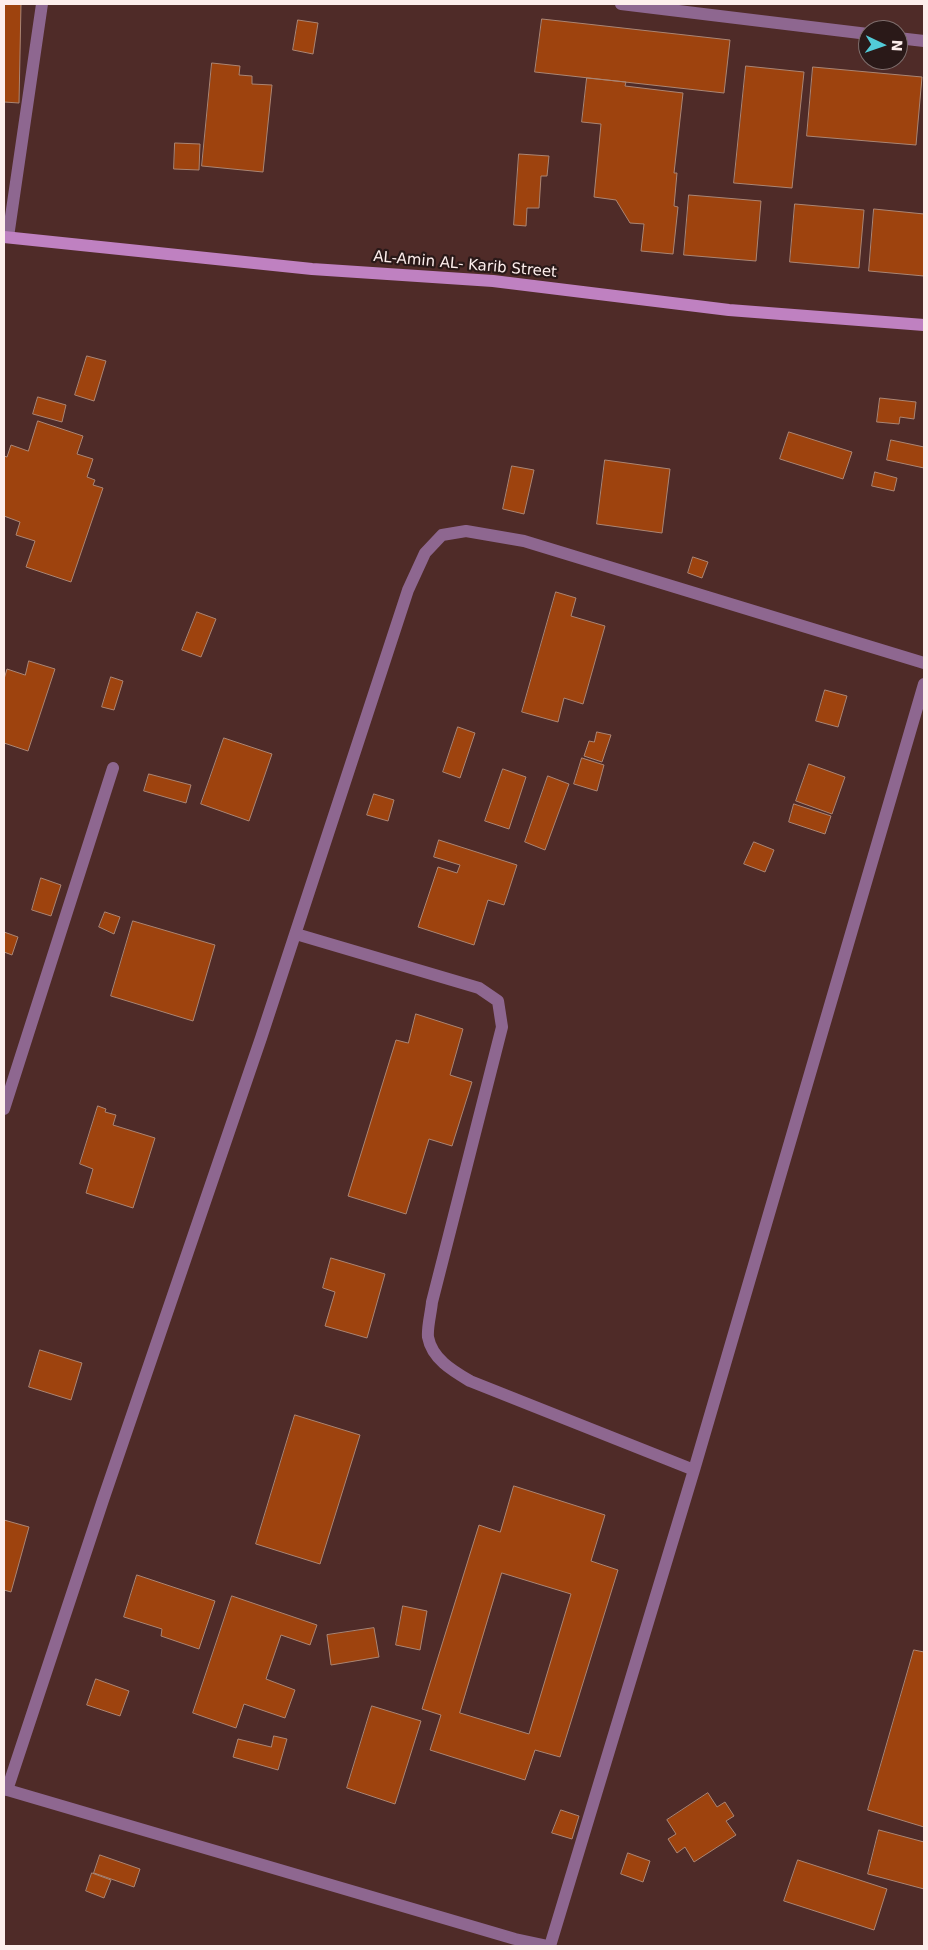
<!DOCTYPE html>
<style>
body{margin:0}
#map{position:relative;width:928px;height:1950px;overflow:hidden;background:#4f2b28;font-family:"DejaVu Sans",sans-serif}
canvas{display:block}
.frame{position:absolute;inset:0;border:5px solid #fdeeec;pointer-events:none}
.north{position:absolute;left:858px;top:20px;width:50px;height:50px;box-sizing:border-box;background:#2a1918;border:1px solid #7e6e6d;border-radius:50%;rotate:93deg;font-size:14px;font-weight:700;line-height:20px;text-align:center;color:#fdeeec}
.north::after{content:'';display:block;margin:auto;width:18px;height:22px;background:#52cbd8;clip-path:polygon(50% 0,100% 100%,50% 72%,0 100%)}
</style>
<div id="map">
<canvas width="928" height="1950"></canvas>
<div class="frame"></div>
<div class="north">N</div>
</div>
<script>
const ctx = document.querySelector('canvas').getContext('2d');
ctx.lineJoin = 'round';
function fill(path, color) {
  ctx.fillStyle = color;
  ctx.fill(path, 'evenodd');
}
function trace(path, color, width, dash) {
  ctx.strokeStyle = color;
  ctx.lineWidth = width;
  ctx.lineCap = dash ? 'butt' : 'round';
  ctx.setLineDash(dash || []);
  ctx.stroke(path);
}
function label(font, color, halo, rows, align = 'center') {
  ctx.font = font + ' "DejaVu Sans",sans-serif';
  ctx.lineWidth = 4.5;
  ctx.setLineDash([]);
  ctx.textBaseline = 'middle';
  ctx.strokeStyle = halo;
  ctx.fillStyle = color;
  for (const [text, x, y, turn = 0] of rows) {
    ctx.save();
    ctx.translate(x, y);
    ctx.rotate((+turn || 0) * Math.PI / 180);
    ctx.textAlign = isNaN(turn) ? turn : align;
    if (halo) ctx.strokeText(text, 0, 0);
    ctx.fillText(text, 0, 0);
    ctx.restore();
  }
}
const building = new Path2D(`
 M4,4H21L19,103L4,102Z
 M542,19L730,40L724,93L535,72Z
 M298,20L318,23L313,54L293,50Z
 M212,63L240,66L239,75L252,76V84L272,85L263,172L202,166Z
 M746,66L804,72L792,188L734,183Z
 M813,67L922,77L916,145L807,136Z
 M587,78L626,82L625,86L683,93L674,173H677L674,206L678,207L673,254L641,251L644,224L630,223L616,200L594,197L601,124L582,122Z
 M175,143L200,144L199,170L174,169Z
 M519,154L549,156L547,176H541L539,208H527L526,226L514,225Z
 M689,195L761,201L756,261L684,255Z
 M795,204L864,210L859,268L790,262Z
 M874,209L924,214V276L869,271Z
 M87,356L106,361L94,401L75,395Z
 M38,397L66,405L62,422L33,414Z
 M880,398L916,402L914,419L900,417L899,424L877,422Z
 M38,421L83,436L77,454L93,459L87,477L95,480L93,485L103,488L71,582L26,567L35,541L16,535L20,522L4,516V456L7,457L11,445L28,451Z
 M789,432L852,452L843,479L780,459Z
 M891,440L924,447V468L887,460Z
 M605,460L670,469L662,533L597,524Z
 M512,466L534,470L524,514L503,509Z
 M875,472L897,478L894,491L872,486Z
 M693,557L708,562L702,578L688,573Z
 M556,592L576,598L571,616L605,626L583,704L564,698L558,722L522,712Z
 M197,612L216,619L201,657L182,650Z
 M29,661L55,669L28,751L4,743V679L7,669L25,675Z
 M111,677L123,681L114,710L102,707Z
 M825,690L847,696L838,727L816,721Z
 M458,727L475,733L460,778L443,772Z
 M597,732L611,735L602,762L584,756L589,741L594,742Z
 M224,738L272,754L249,821L201,804Z
 M582,758L604,765L597,791L574,784Z
 M809,764L845,777L832,814L796,801Z
 M503,769L526,777L509,829L485,821Z
 M149,774L191,785L186,803L144,791Z
 M548,776L569,784L545,850L525,842Z
 M374,794L394,800L388,821L367,815Z
 M794,804L831,816L825,834L789,822Z
 M439,840L517,865L504,905L488,900L474,945L418,927L438,867L457,873L460,865L434,857Z
 M754,842L774,850L765,872L744,864Z
 M41,878L61,885L51,916L32,910Z
 M105,912L120,917L114,934L99,927Z
 M133,921L215,945L193,1021L111,996Z
 M4,932L18,937L12,955L4,952Z
 M416,1014L463,1029L450,1075L472,1082L452,1146L429,1139L406,1214L348,1196L396,1040L408,1043Z
 M98,1106L106,1109L105,1112L116,1115L113,1125L155,1138L133,1208L86,1193L93,1169L80,1164Z
 M331,1258L385,1274L367,1338L325,1326L335,1292L323,1288Z
 M40,1350L82,1363L71,1400L29,1387Z
 M295,1415L360,1435L320,1564L256,1544Z
 M514,1486L605,1515L591,1561L618,1570L560,1757L535,1750L525,1780L430,1750L441,1715L422,1709L479,1525L500,1532ZM502,1573L571,1594L529,1734L460,1713Z
 M4,1520L29,1527L11,1592L4,1590Z
 M137,1575L215,1601L199,1649L161,1636L162,1629L124,1617Z
 M232,1596L317,1625L310,1645L281,1635L266,1679L295,1690L285,1718L244,1704L236,1728L193,1713Z
 M403,1606L427,1611L420,1650L396,1645Z
 M374,1628L379,1657L331,1665L327,1635Z
 M914,1650L924,1652V1827L868,1810Z
 M96,1679L129,1691L120,1716L87,1705Z
 M372,1706L421,1721L395,1804L347,1788Z
 M274,1736L287,1739L278,1770L233,1757L238,1739L271,1747Z
 M708,1793L717,1807L725,1802L734,1816L726,1821L736,1835L694,1862L685,1847L677,1853L668,1839L676,1834L667,1820Z
 M561,1810L579,1816L572,1839L552,1833Z
 M879,1830L924,1842V1889L868,1874Z
 M628,1853L650,1861L643,1882L621,1874Z
 M100,1855L140,1869L134,1887L94,1873Z
 M798,1860L887,1889L874,1930L784,1901Z
 M92,1873L111,1880L104,1898L86,1891Z`);
fill(building, '#9e430e');
trace(building, '#ab8573', 1);
trace(new Path2D(`
 M621,4L868,34
 M898,38L924,41
 M8,237L42,4
 M296,934L479,988L498,1001L502,1027L432,1302C431,1313 427,1327 428,1337C432,1359 453,1371 470,1381L694,1470
 M4,1109L113,768
 M4,1789L515,1939L548,1946
 M7,1790L103,1500L261,1038L408,590L425,553L442,535L466,531L524,541L924,663
 M550,1946L694,1470L924,684`), '#8e6790', 12);
trace(new Path2D(`
 M4,237L312,269L493,281L729,310L924,325`), '#bf81c1', 12);
label('15px', '#fdeeec', '#2a1918', [
 ["AL-Amin AL- Karib Street",465,265,5]
]);
</script>
